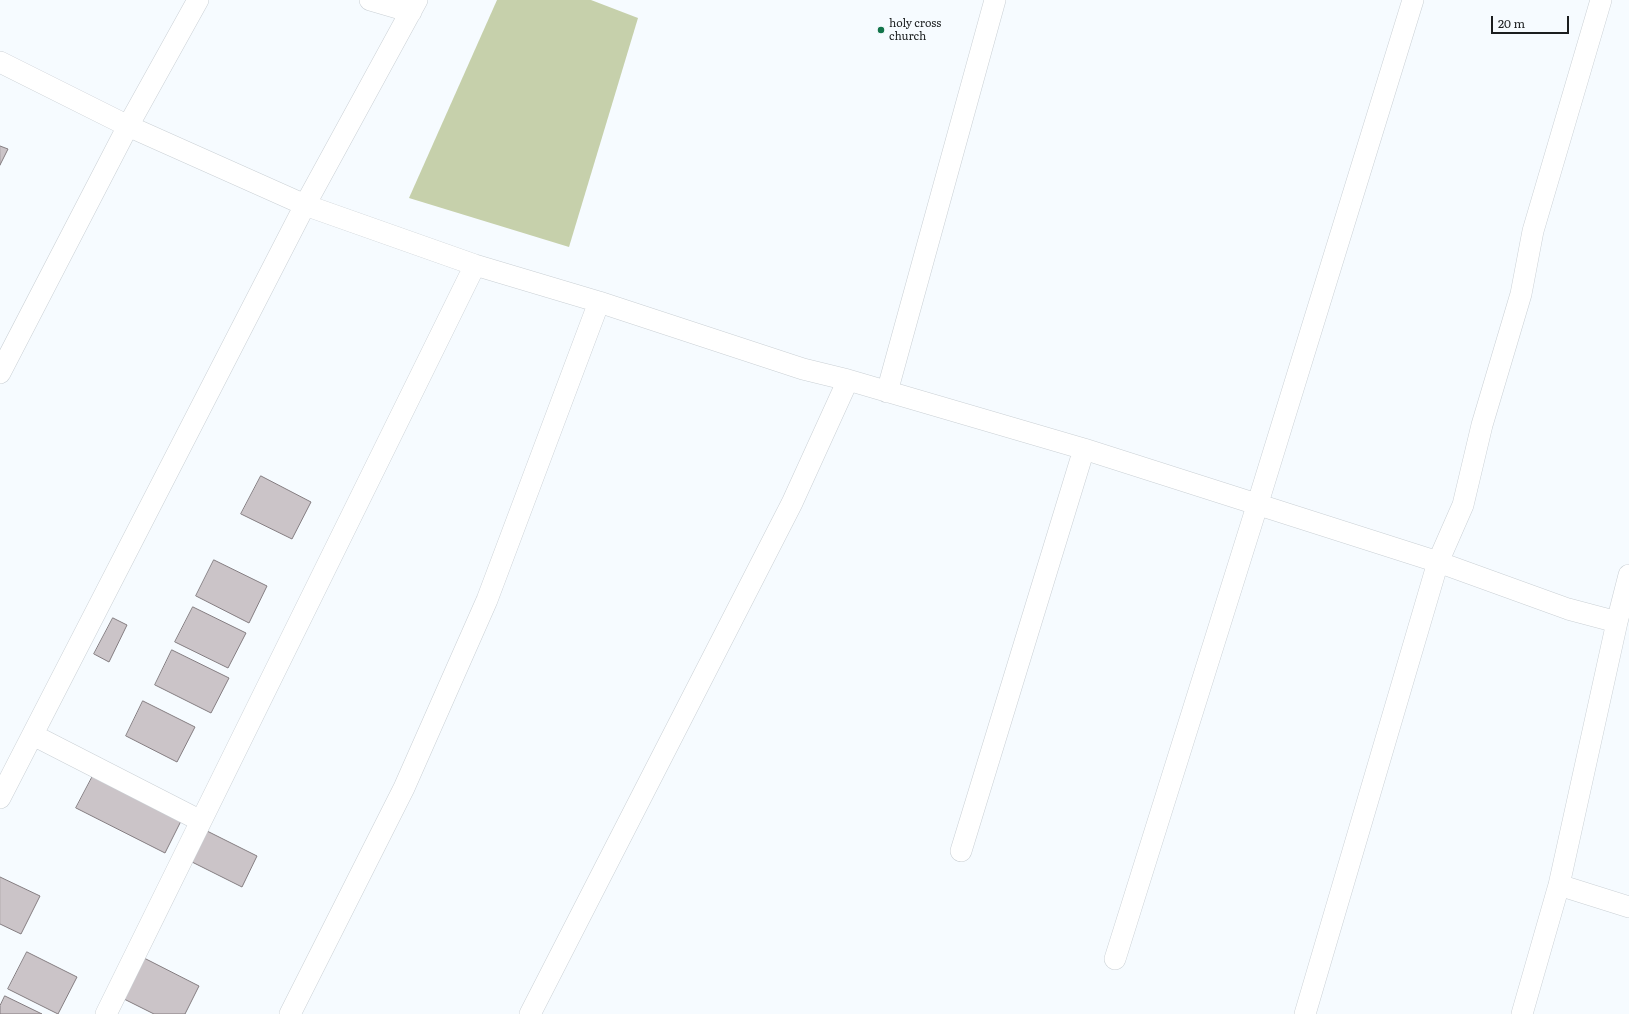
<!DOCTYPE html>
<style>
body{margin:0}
#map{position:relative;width:1629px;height:1014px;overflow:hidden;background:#f6fbff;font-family:Literata,serif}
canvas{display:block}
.scale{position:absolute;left:1491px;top:16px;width:78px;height:18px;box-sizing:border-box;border:2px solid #1b1e1f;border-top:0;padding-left:5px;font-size:12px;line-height:14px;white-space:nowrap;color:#1b1e1f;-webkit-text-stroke:3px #f6fbff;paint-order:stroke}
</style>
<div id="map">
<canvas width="1629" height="1014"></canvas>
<div class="scale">20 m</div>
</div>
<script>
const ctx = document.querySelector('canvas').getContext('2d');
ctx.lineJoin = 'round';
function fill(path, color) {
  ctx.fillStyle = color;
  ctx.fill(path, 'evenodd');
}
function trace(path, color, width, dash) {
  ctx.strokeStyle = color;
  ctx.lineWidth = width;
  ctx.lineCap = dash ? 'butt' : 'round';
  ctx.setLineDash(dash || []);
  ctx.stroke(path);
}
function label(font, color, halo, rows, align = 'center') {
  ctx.font = font + ' Literata,serif';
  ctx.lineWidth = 3;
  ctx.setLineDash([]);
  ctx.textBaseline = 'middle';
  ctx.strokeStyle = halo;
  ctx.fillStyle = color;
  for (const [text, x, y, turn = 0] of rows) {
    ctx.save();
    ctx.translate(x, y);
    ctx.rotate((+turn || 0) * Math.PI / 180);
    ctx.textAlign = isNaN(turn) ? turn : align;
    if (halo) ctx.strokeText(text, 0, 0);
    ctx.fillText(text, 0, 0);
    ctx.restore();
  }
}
fill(new Path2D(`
 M497,0H591L638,18L569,247L409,198Z`), '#c6d0ab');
const building = new Path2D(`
 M0,146L8,149L0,165Z
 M261,476L311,502L292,539L241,514Z
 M214,560L267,586L249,623L196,596Z
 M193,607L246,633L228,668L175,642Z
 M113,618L127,625L109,662L94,654Z
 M172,650L229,678L211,713L155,685Z
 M143,701L195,727L177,762L126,736Z
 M96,770L184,815L165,853L76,808Z
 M203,829L257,856L242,887L188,860Z
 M0,877L40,896L21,934L0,924Z
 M27,952L77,977L58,1014L8,989Z
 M144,958L199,986L185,1014H154L124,999Z
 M5,996L42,1014H0V1006Z`);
fill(building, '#cbc4c8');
trace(building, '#847d81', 1);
const minor = new Path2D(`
 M370,0L411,12
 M0,62L128,126L305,205L475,265L599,302L803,369L848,380L1084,449L1438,562L1568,609L1617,622L1629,575
 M0,373L128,126L198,0
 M887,392L995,0
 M33,735L201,821
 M0,798L305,205L417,0
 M961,851L1084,449
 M1559,885L1629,907
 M1115,959L1257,506L1413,0
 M106,1014L475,265
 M290,1014L404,788L487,600L599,302
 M530,1014L792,503L848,380
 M1305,1014L1438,562L1463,505L1482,425L1521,294L1533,231L1601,0
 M1522,1014L1559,885L1617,622`);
trace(minor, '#cad0d5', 22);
trace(minor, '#fff', 21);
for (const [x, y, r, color] of [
 [881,30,4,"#12744a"]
]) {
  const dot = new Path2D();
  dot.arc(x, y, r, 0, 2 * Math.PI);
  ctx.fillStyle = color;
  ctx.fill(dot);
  trace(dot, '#f6fbff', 1.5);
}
label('11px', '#1b1e1f', '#f6fbff', [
 ["holy cross",889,24],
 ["church",889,37]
], 'left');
</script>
